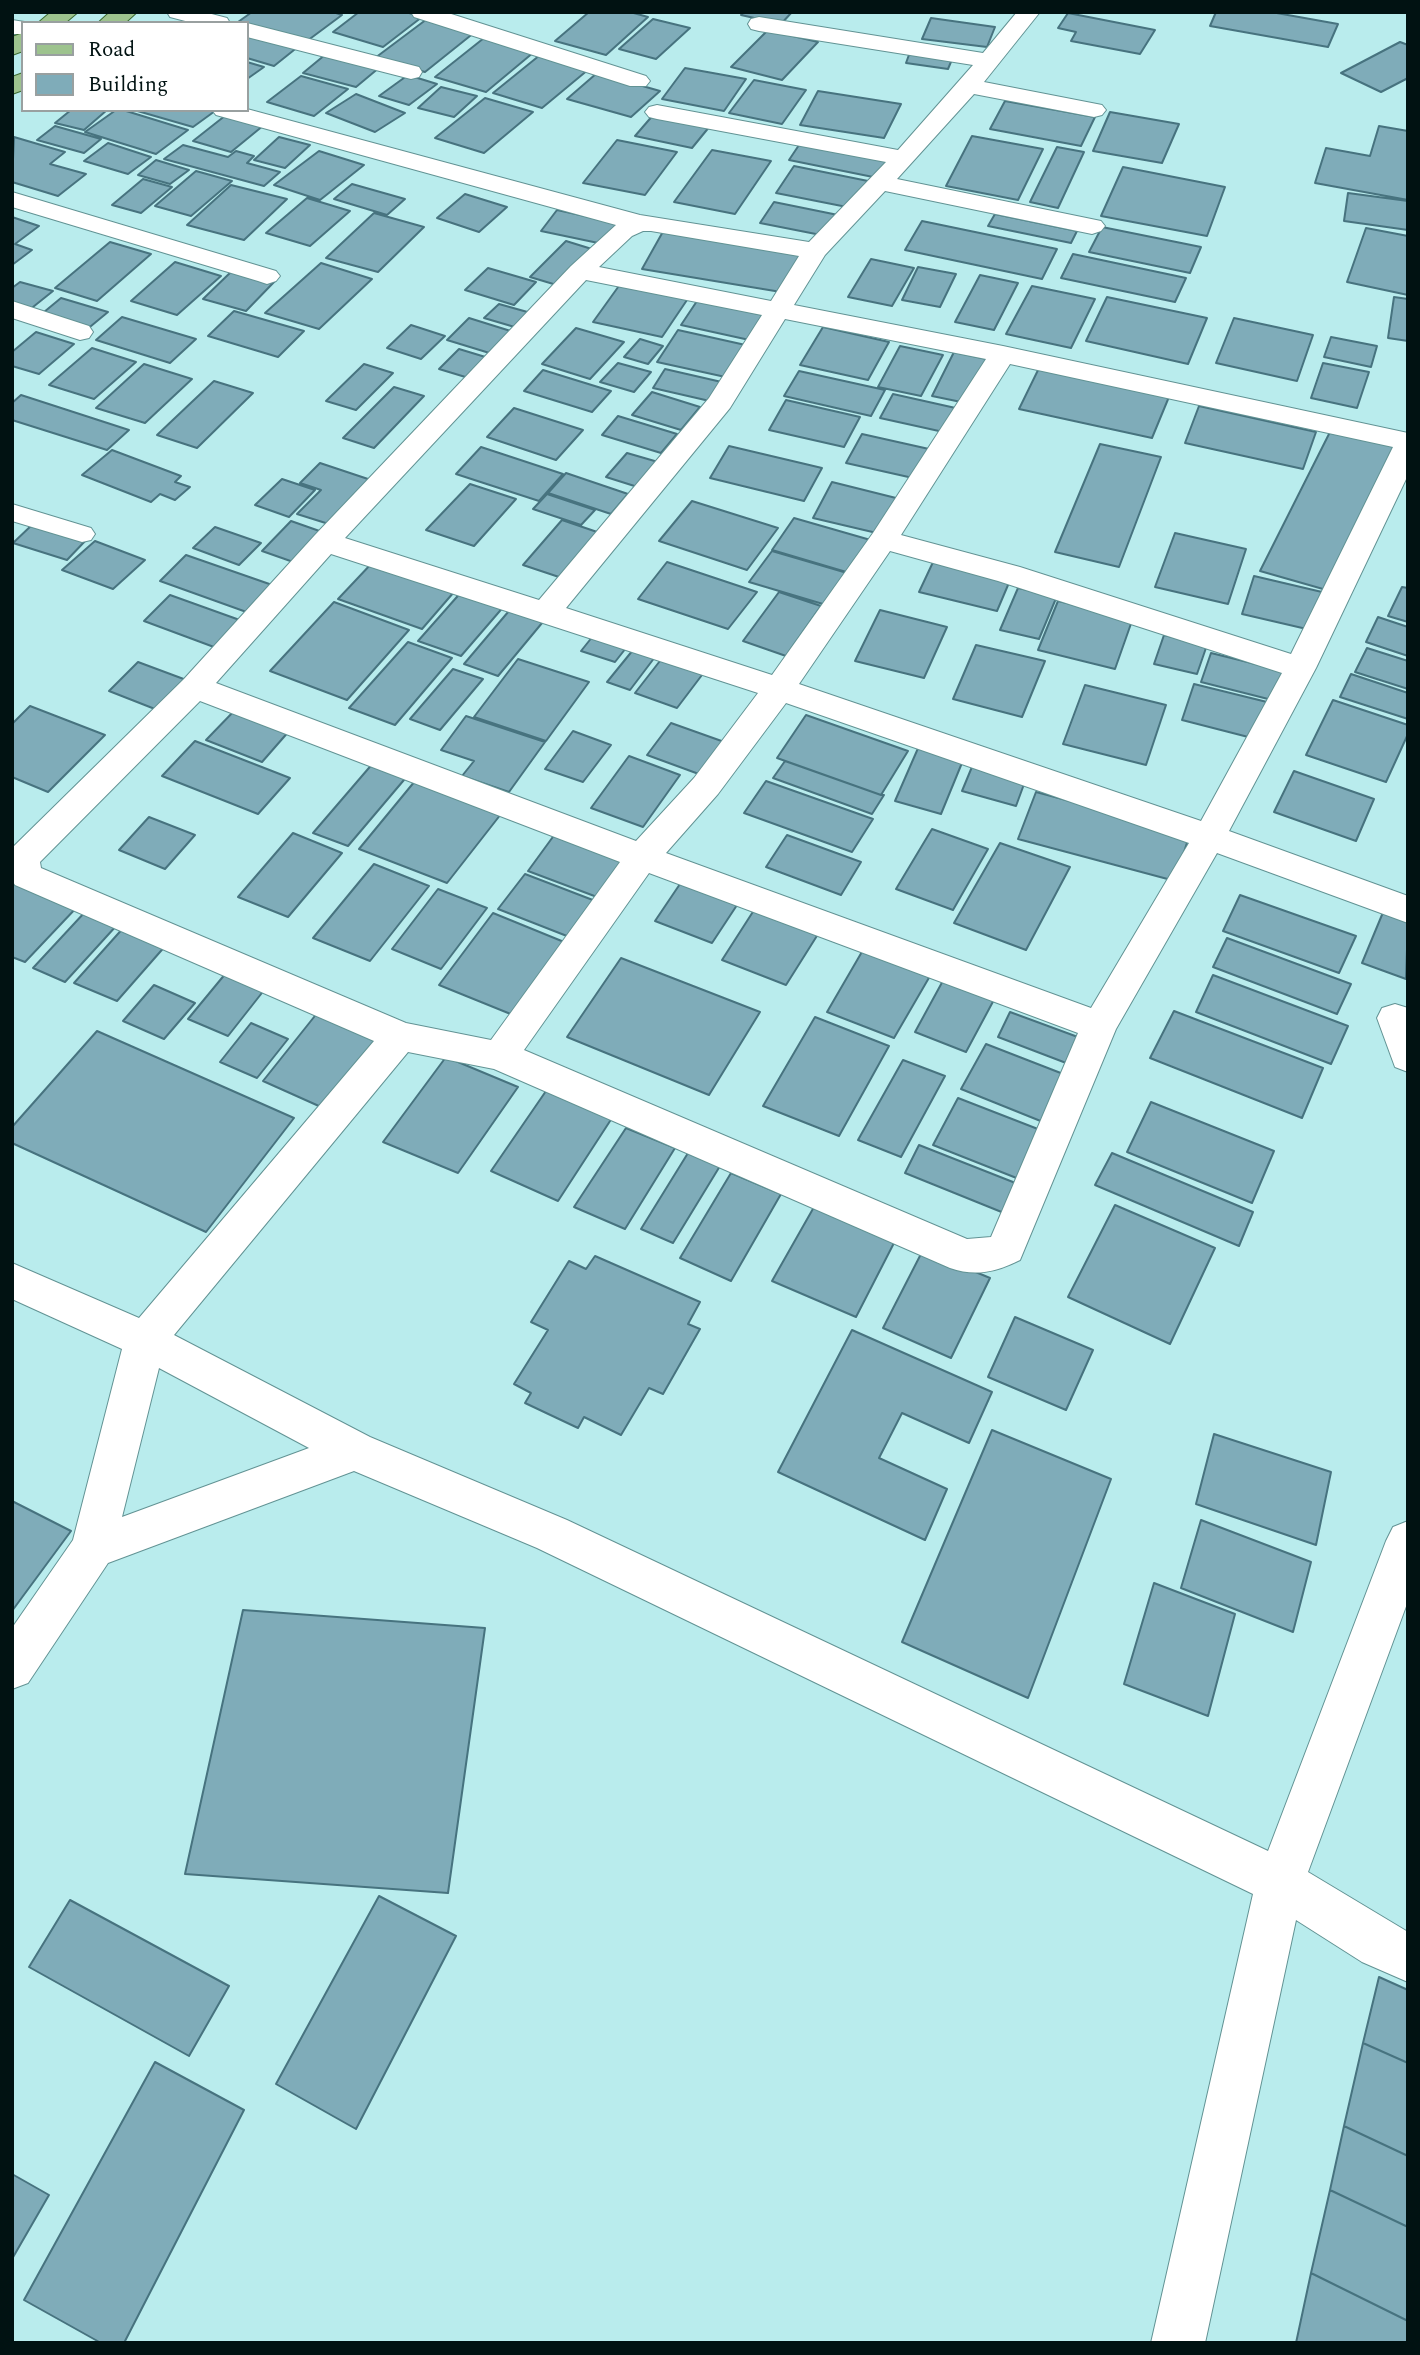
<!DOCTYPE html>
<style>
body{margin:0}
#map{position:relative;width:1420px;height:2355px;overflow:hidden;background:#b9eced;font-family:Spectral,serif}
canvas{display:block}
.frame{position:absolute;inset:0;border:14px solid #011212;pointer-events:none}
.legend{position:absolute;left:21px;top:21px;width:228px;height:91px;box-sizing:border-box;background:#fff;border:2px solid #99a0a0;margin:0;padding:9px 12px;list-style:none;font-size:21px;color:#011212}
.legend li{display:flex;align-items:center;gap:14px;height:35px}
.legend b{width:35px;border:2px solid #99a0a0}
</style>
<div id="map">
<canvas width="1420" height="2355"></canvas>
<div class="frame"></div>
<ul class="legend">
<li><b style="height:9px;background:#9dc38e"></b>Road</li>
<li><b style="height:19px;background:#7facb9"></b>Building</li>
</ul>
</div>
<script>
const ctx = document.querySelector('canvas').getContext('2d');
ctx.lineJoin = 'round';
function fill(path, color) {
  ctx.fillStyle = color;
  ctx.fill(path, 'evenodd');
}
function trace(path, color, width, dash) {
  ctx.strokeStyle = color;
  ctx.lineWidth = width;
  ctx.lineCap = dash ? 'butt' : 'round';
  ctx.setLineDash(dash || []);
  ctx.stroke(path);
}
const building = new Path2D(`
 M252,12H333L342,15L307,41L238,22Z
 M359,12H406L422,17L383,47L333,32Z
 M589,12H630L648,17L606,55L555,41Z
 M744,12H792L781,24L741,15Z
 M1216,12H1271L1338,24L1328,47L1210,26Z
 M1068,13L1155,30L1140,54L1071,41L1076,32L1058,28Z
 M931,18L995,27L987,47L922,39Z
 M427,19L475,32L425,72L375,58Z
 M653,19L690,28L656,59L619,49Z
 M768,30L818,42L782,80L731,67Z
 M247,32L299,46L274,66L247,58Z
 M484,38L534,52L486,92L435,77Z
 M1400,42L1408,45V78L1381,92L1341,73Z
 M910,52L953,57L948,69L906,63Z
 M326,54L380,67L356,87L303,73Z
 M540,55L589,69L542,108L493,93Z
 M247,62L264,67L247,79Z
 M685,68L746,79L724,111L662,99Z
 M597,73L660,91L631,117L567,99Z
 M408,75L437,84L409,105L379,96Z
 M301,76L348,89L314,116L267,102Z
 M754,80L806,90L782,124L729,113Z
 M441,87L477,96L454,117L418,108Z
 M818,91L901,104L884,138L800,125Z
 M356,94L405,113L375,132L326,113Z
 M485,98L533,112L484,153L435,138Z
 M1005,101L1095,117L1081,146L990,129Z
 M71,110H107L84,130L55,123Z
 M116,110H123L188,130L156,154L85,132Z
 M134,110H213L215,111L193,127Z
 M1110,112L1179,124L1162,163L1093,151Z
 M654,114L710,126L692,148L635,136Z
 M226,115L264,125L231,152L193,141Z
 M55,126L101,139L84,153L37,140Z
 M1379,126L1408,131V200L1315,183L1326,148L1370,156Z
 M972,136L1043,149L1018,200L946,186Z
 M14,137L65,152L50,164L86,174L58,196L12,182Z
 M279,137L310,145L285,168L254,160Z
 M617,140L677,152L645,195L583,183Z
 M801,142L889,159L878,178L789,160Z
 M108,143L151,157L128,174L84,161Z
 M183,145L228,157L236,151L254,156L247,163L280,172L264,186L164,159Z
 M1057,147L1084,152L1058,208L1030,202Z
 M712,150L771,161L735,214L674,202Z
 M319,151L364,165L320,200L274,185Z
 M156,160L189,170L170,184L138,175Z
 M794,166L868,181L852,208L776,193Z
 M1123,167L1225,187L1207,236L1101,216Z
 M196,171L232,181L191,216L155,206Z
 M143,179L172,187L141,213L112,205Z
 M352,184L405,199L387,215L334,199Z
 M231,185L287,199L244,240L187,225Z
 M1348,193L1408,201V230L1344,221Z
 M465,194L507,207L479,232L437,218Z
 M307,198L350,211L310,246L266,233Z
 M774,202L838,215L826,236L760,223Z
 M557,210L618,223L603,244L541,231Z
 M374,213L424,227L378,272L326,258Z
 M995,214L1077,231L1071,243L988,226Z
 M12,217L39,226L15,244L32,250L12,265Z
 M922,221L1057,249L1042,279L905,250Z
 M1102,227L1201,247L1190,273L1089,252Z
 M665,228L806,252L787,293L642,269Z
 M1366,228L1408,236V295L1347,282Z
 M566,241L595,250L560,286L530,277Z
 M110,242L151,254L97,301L55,288Z
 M1073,254L1186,278L1175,302L1061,278Z
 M871,259L914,268L892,306L848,297Z
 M175,262L221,276L177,315L131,301Z
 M321,263L372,279L319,329L265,313Z
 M918,267L956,274L940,307L902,300Z
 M488,268L536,282L514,305L465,290Z
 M233,270L275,281L246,311L203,299Z
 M980,275L1018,283L994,330L955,322Z
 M20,282L53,291L28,311L12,306V288Z
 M621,283L689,297L662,337L593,322Z
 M1032,286L1095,299L1071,348L1006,334Z
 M1107,297L1207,318L1188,364L1086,341Z
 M1394,297L1408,299V341L1388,338Z
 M61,298L108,312L85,331L38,317Z
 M697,301L769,316L754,341L681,325Z
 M499,304L531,313L518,328L484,318Z
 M234,311L304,331L278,357L208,336Z
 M122,317L196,339L170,363L96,340Z
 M469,318L517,333L496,355L447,340Z
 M1234,318L1313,335L1297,381L1216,363Z
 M411,325L445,336L421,359L387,348Z
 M823,327L889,342L868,380L800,365Z
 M576,328L624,342L590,379L542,364Z
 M678,330L750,346L730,378L657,362Z
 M36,332L74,344L39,374L12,366V352Z
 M1331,337L1377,346L1371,367L1324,357Z
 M640,339L663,346L648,364L624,357Z
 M900,346L943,355L921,396L878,387Z
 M92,348L136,362L94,399L49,385Z
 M459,349L492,359L472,379L439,369Z
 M954,352L987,359L966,403L932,396Z
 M618,363L651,372L634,392L600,382Z
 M1323,363L1369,372L1357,408L1311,398Z
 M144,364L192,379L145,423L96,408Z
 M364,364L393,373L356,410L326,401Z
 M1041,364L1171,392L1152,438L1019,409Z
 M665,369L726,383L714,402L653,388Z
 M543,370L611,391L592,412L524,391Z
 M799,371L885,390L871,416L784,396Z
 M214,381L253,393L197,448L157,435Z
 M394,387L424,396L374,448L343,438Z
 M652,392L700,407L681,430L632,415Z
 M893,394L960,409L948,433L880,418Z
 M21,395L129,430L107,450L12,420V403Z
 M786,400L860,417L844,447L769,430Z
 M1199,406L1316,432L1303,469L1185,443Z
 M514,408L583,430L556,460L487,437Z
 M618,416L677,434L661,453L602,435Z
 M1332,428L1398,447L1330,591L1260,571Z
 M862,434L929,449L913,478L846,463Z
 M1100,444L1161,457L1119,567L1055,552Z
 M729,446L822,468L804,501L710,478Z
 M481,447L563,474L539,501L456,474Z
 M112,450L181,476L175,482L190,487L175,500L160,494L151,502L82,475Z
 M627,453L665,464L644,489L606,477Z
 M320,463L374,481L332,525L297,514L321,490L300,483Z
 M566,473L628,494L611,514L548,493Z
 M282,479L315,490L289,517L255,505Z
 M832,482L900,499L881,534L813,518Z
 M470,484L516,499L474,546L426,530Z
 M547,494L595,510L581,525L533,509Z
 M692,501L778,528L747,570L659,541Z
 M794,518L874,541L853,574L772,550Z
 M562,520L603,534L565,579L523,565Z
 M291,521L328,534L299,564L262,551Z
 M34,523L87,539L67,560L13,543Z
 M215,527L261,543L239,565L193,548Z
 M1175,533L1246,549L1228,604L1155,587Z
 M95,541L145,560L113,589L62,570Z
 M772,551L854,575L833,607L749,582Z
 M186,555L278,587L252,614L160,581Z
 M934,560L1011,578L997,611L919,592Z
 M667,562L757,592L728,629L638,599Z
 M372,563L454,592L422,629L338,599Z
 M1254,576L1322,592L1311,630L1242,614Z
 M1402,587L1408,588V622L1388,616Z
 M1018,588L1057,596L1039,639L1000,630Z
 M463,590L505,605L461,656L418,641Z
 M779,592L821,606L786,656L743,641Z
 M170,595L248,623L222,650L144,621Z
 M1058,601L1133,618L1115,669L1038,650Z
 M334,602L409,630L347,700L270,671Z
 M514,605L547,617L498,676L464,664Z
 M880,610L947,627L924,678L855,661Z
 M1378,617L1408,627V656L1366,642Z
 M1164,635L1207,645L1197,674L1154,664Z
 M593,636L626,648L615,662L581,651Z
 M408,642L452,658L395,725L349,708Z
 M976,645L1045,661L1022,717L953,699Z
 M1367,648L1408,661V689L1355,672Z
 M633,650L655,657L630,690L607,682Z
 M1211,653L1288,672L1280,702L1201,682Z
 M663,657L705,671L677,708L635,693Z
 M518,659L589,682L546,741L474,717Z
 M138,662L189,681L160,711L109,691Z
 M453,669L483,679L440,730L410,719Z
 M1351,674L1408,693V719L1340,697Z
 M1194,684L1267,702L1256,739L1182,720Z
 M1085,685L1166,705L1146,765L1063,744Z
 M1333,700L1408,725V734L1386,782L1306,755Z
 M30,706L105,735L48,792L12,777V724Z
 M235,710L290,730L262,762L206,740Z
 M806,715L908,751L881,795L777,758Z
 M466,716L545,742L509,792L462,776L474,761L441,750Z
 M671,723L730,744L707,777L647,755Z
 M573,731L611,745L583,782L545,769Z
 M195,741L290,778L258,814L162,776Z
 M919,746L964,758L941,814L895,801Z
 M629,756L680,775L643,827L591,808Z
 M785,761L881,795H884L872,814L773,778Z
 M374,762L409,774L348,846L313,833Z
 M974,762L1027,776L1016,806L962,791Z
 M1294,771L1374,799L1356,841L1274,812Z
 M415,781L501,814L447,883L359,849Z
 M766,781L873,819L852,852L744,813Z
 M1036,792L1190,833L1175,881L1018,839Z
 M149,817L195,835L165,869L119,850Z
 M932,829L988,849L953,910L896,889Z
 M293,833L342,853L288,917L238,897Z
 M555,834L632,862L605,900L528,871Z
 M787,835L861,862L841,895L766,867Z
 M1000,843L1070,867L1026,950L954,923Z
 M374,864L429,886L370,961L313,938Z
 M525,874L598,902L572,938L498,909Z
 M12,878L78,906L25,962L12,957Z
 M684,878L741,899L712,943L655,921Z
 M438,889L487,908L441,969L392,949Z
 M1240,895L1356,936L1339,973L1223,931Z
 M756,907L820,931L786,985L722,960Z
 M1384,910L1408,919L1406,979L1362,963Z
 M85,912L117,925L65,982L33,968Z
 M493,913L569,944L518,1017L439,985Z
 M125,926L167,944L117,1001L74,983Z
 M1227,938L1351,984L1337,1014L1213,967Z
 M863,950L930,976L894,1038L827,1012Z
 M621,958L760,1012L709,1095L567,1037Z
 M226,973L265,989L228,1036L188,1019Z
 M1213,975L1348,1026L1331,1064L1196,1012Z
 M945,977L996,996L966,1052L915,1032Z
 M154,985L195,1003L164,1039L123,1021Z
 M1174,1011L1323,1068L1302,1118L1150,1058Z
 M318,1012L384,1040L330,1111L263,1081Z
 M1010,1012L1086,1040L1074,1066L998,1037Z
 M815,1017L889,1046L839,1136L763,1106Z
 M251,1023L288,1039L257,1078L220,1062Z
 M97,1031L294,1118L206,1232L12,1143V1127Z
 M986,1044L1071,1077L1048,1124L961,1089Z
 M446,1057L518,1087L458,1173L383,1142Z
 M903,1060L945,1076L901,1157L858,1140Z
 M546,1091L612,1118L558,1201L491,1171Z
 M958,1098L1043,1131L1019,1179L933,1145Z
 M1151,1102L1274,1151L1252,1203L1127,1152Z
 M626,1128L675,1148L625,1229L574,1207Z
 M919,1145L1018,1184L1004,1213L905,1173Z
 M688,1153L720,1166L673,1243L641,1229Z
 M1112,1153L1253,1212L1239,1246L1095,1185Z
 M731,1173L781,1194L731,1281L680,1258Z
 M1115,1205L1215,1248L1170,1344L1068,1297Z
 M814,1207L895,1241L856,1317L772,1281Z
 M923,1250L990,1278L951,1358L883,1328Z
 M595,1256L700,1302L688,1324L700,1329L663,1394L649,1388L621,1435L584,1417L578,1428L525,1403L531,1393L514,1384L548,1330L531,1322L569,1261L586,1269Z
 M1015,1317L1093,1350L1066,1410L988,1377Z
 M852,1330L992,1392L969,1443L902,1413L879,1458L947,1489L925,1540L778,1472Z
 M992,1430L1111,1479L1028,1698L902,1642Z
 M1214,1434L1331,1472L1316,1545L1196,1504Z
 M12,1501L71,1531L12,1611Z
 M1201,1520L1311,1562L1293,1632L1181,1588Z
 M1154,1583L1235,1614L1208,1716L1124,1684Z
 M243,1610L485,1628L448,1893L185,1874Z
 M379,1896L456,1936L356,2129L276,2084Z
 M70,1900L229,1986L189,2056L29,1967Z
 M1379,1977L1408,1990V2063L1363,2043Z
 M1363,2043L1408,2063V2156L1344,2126Z
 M155,2062L244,2110L124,2343H101L24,2300Z
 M1344,2126L1408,2156V2227L1330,2190Z
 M12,2174L49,2195L12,2259Z
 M1330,2190L1408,2227V2321L1311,2273Z
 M1311,2273L1408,2321V2343H1296Z`);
fill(building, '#7facb9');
trace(building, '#47737f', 2);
const service = new Path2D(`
 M12,504L91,528L95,534L91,540L82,542L12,521Z`);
const minor = new Path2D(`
 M167,12H204L227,18L230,23H193L170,17Z
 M411,12H445L646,76L650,81L646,86H630L414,17Z
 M1017,12H1040L984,82L1102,105L1106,110L1102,115L1094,117L974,94L897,179L1101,221L1105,226L1101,231L1092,234L885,191L825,255L794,305L1003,346L1408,433V475L1316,668L1229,831L1408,896V923L1217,853L1116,1029L1020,1260C996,1272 975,1277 950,1268L494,1069L408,1052L174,1335L370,1437L567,1520L1268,1851L1386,1541L1393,1527L1408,1521V1601L1308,1872L1408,1932V1982L1362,1962L1296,1920L1205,2343H1151L1253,1894L537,1548L354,1471L108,1563L28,1683L12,1689V1628L73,1540L122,1349L12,1299V1263L139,1318L374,1041L15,885L12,880V848L184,679L315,535L571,266L616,225L216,115L212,110L247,109L640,215L809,242L886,162L657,119L649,117L645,112L649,107L657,105L898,150L973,65L759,31L751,29L748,24L751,19L759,17L983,53ZM643,231H651L799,256L771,301L599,267L632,236ZM586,280L762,315L709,398L539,600L345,538ZM785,319L986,359L873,533L772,675L566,608L730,408ZM1010,364L1393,447L1291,654L1020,567L901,535ZM890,551L998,581L1282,673L1201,821L799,684ZM331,554L758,693L694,778L636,841L216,683ZM200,701L620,862L491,1040L406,1023L41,868L40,862ZM786,703L1189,843L1091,1008L666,853L718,794ZM649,873L1078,1033L991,1237L967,1239L524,1050ZM159,1368L309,1448L122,1517Z
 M12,20L31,23H23V34H12Z
 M247,23L419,67L422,72L419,77L411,79L247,37Z
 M12,192L276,271L280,276L276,281L267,284L258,281L12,207Z
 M12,301L89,326L93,332L89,338L80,340L12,318Z
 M1395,1004L1408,1008V1072L1395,1067L1377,1018L1382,1008Z`);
const primary = new Path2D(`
 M51,12H78L65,23H38Z
 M110,12H137L125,23H98Z
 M23,33V51L12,55V37Z
 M23,73V90L12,94V77Z`);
trace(service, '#629394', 2);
trace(minor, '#629394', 2);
trace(primary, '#3c6b31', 2);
fill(service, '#fff');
fill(minor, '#fff');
fill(primary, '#9dc38e');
</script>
